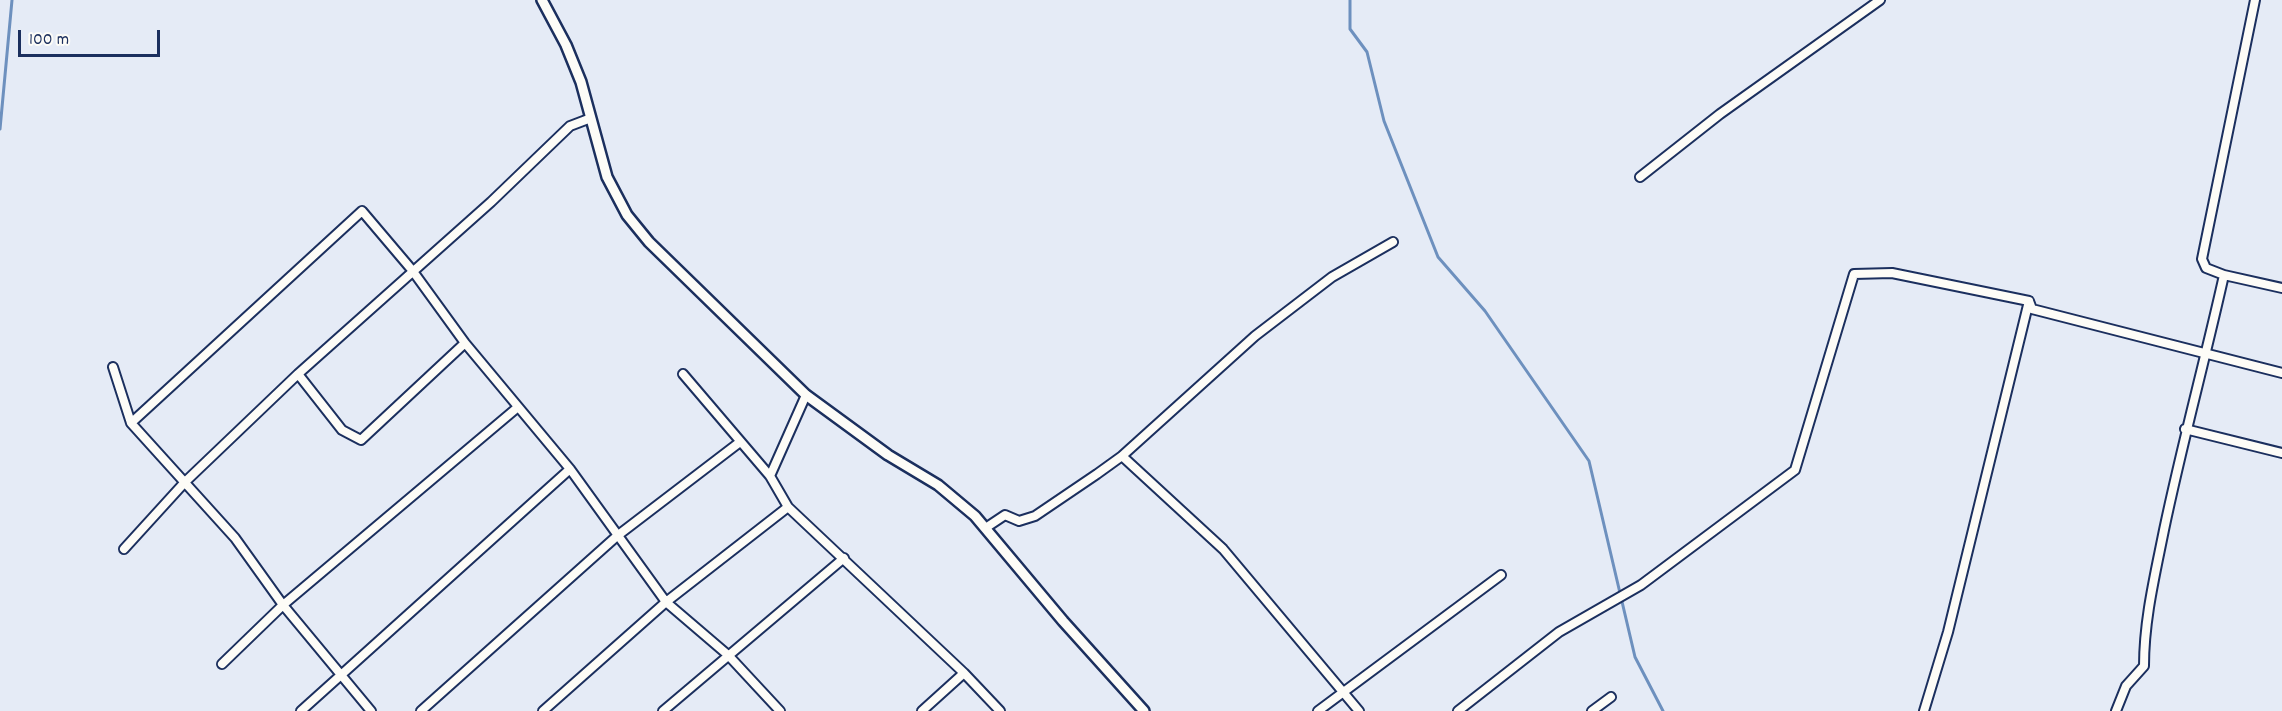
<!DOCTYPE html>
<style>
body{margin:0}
#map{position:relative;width:2282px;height:711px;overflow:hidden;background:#e5ebf6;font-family:Dekko,sans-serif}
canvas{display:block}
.scale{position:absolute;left:18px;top:30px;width:142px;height:27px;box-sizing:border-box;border:3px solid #1b2f5e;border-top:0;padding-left:8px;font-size:18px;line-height:21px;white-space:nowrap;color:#1b2f5e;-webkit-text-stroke:4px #fdfcf7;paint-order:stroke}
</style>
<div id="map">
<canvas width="2282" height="711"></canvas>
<div class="scale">100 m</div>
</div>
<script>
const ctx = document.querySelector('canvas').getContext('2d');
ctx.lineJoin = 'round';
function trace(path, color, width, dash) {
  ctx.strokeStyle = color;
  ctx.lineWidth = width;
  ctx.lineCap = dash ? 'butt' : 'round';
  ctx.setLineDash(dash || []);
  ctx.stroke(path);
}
trace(new Path2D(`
 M1350,0V29L1367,52L1384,121L1438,257L1485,311L1589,461L1635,657L1663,711
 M0,129L12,0`), '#6d90be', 3);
const minor = new Path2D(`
 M1640,177L1720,114L1880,0
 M2224,275L2282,288
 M113,367L131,423L235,538L283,605L371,711
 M298,374L342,430L361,440L465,343
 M683,374L770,476L788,507L964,673L1000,711
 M131,423L362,211L412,270L465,343L570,469L666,602L728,655L780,711
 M2185,429L2282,453
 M1122,456L1223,549L1359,711
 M770,476L806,395
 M987,527L1005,515L1019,521L1035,516L1097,474L1122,456L1255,336L1332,277L1393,242
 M124,549L185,482L298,374L491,202L570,126L591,118
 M222,664L283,605L518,407
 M301,711L570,469
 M421,711L617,536L740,442
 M543,711L666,602L788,507
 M663,711L844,558
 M922,711L964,673
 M1318,711L1501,575
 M1458,711L1559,632L1641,585L1795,470L1854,274L1892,273L2029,301L2032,309L2282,373
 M1592,711L1611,697
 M1924,711L1948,632L2029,301
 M2116,711L2126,686L2144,666C2144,620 2155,575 2164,530C2182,444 2205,360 2224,275L2206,268L2202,259L2255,0`);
const tertiary = new Path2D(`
 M542,0L566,45L581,82L607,177L627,215L649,242L806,395L888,455L938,485L975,516L1063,621L1144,711`);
trace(minor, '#1b2f5e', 12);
trace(tertiary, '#1b2f5e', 14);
trace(minor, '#fdfcf7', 8);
trace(tertiary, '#fdfcf7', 9);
</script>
